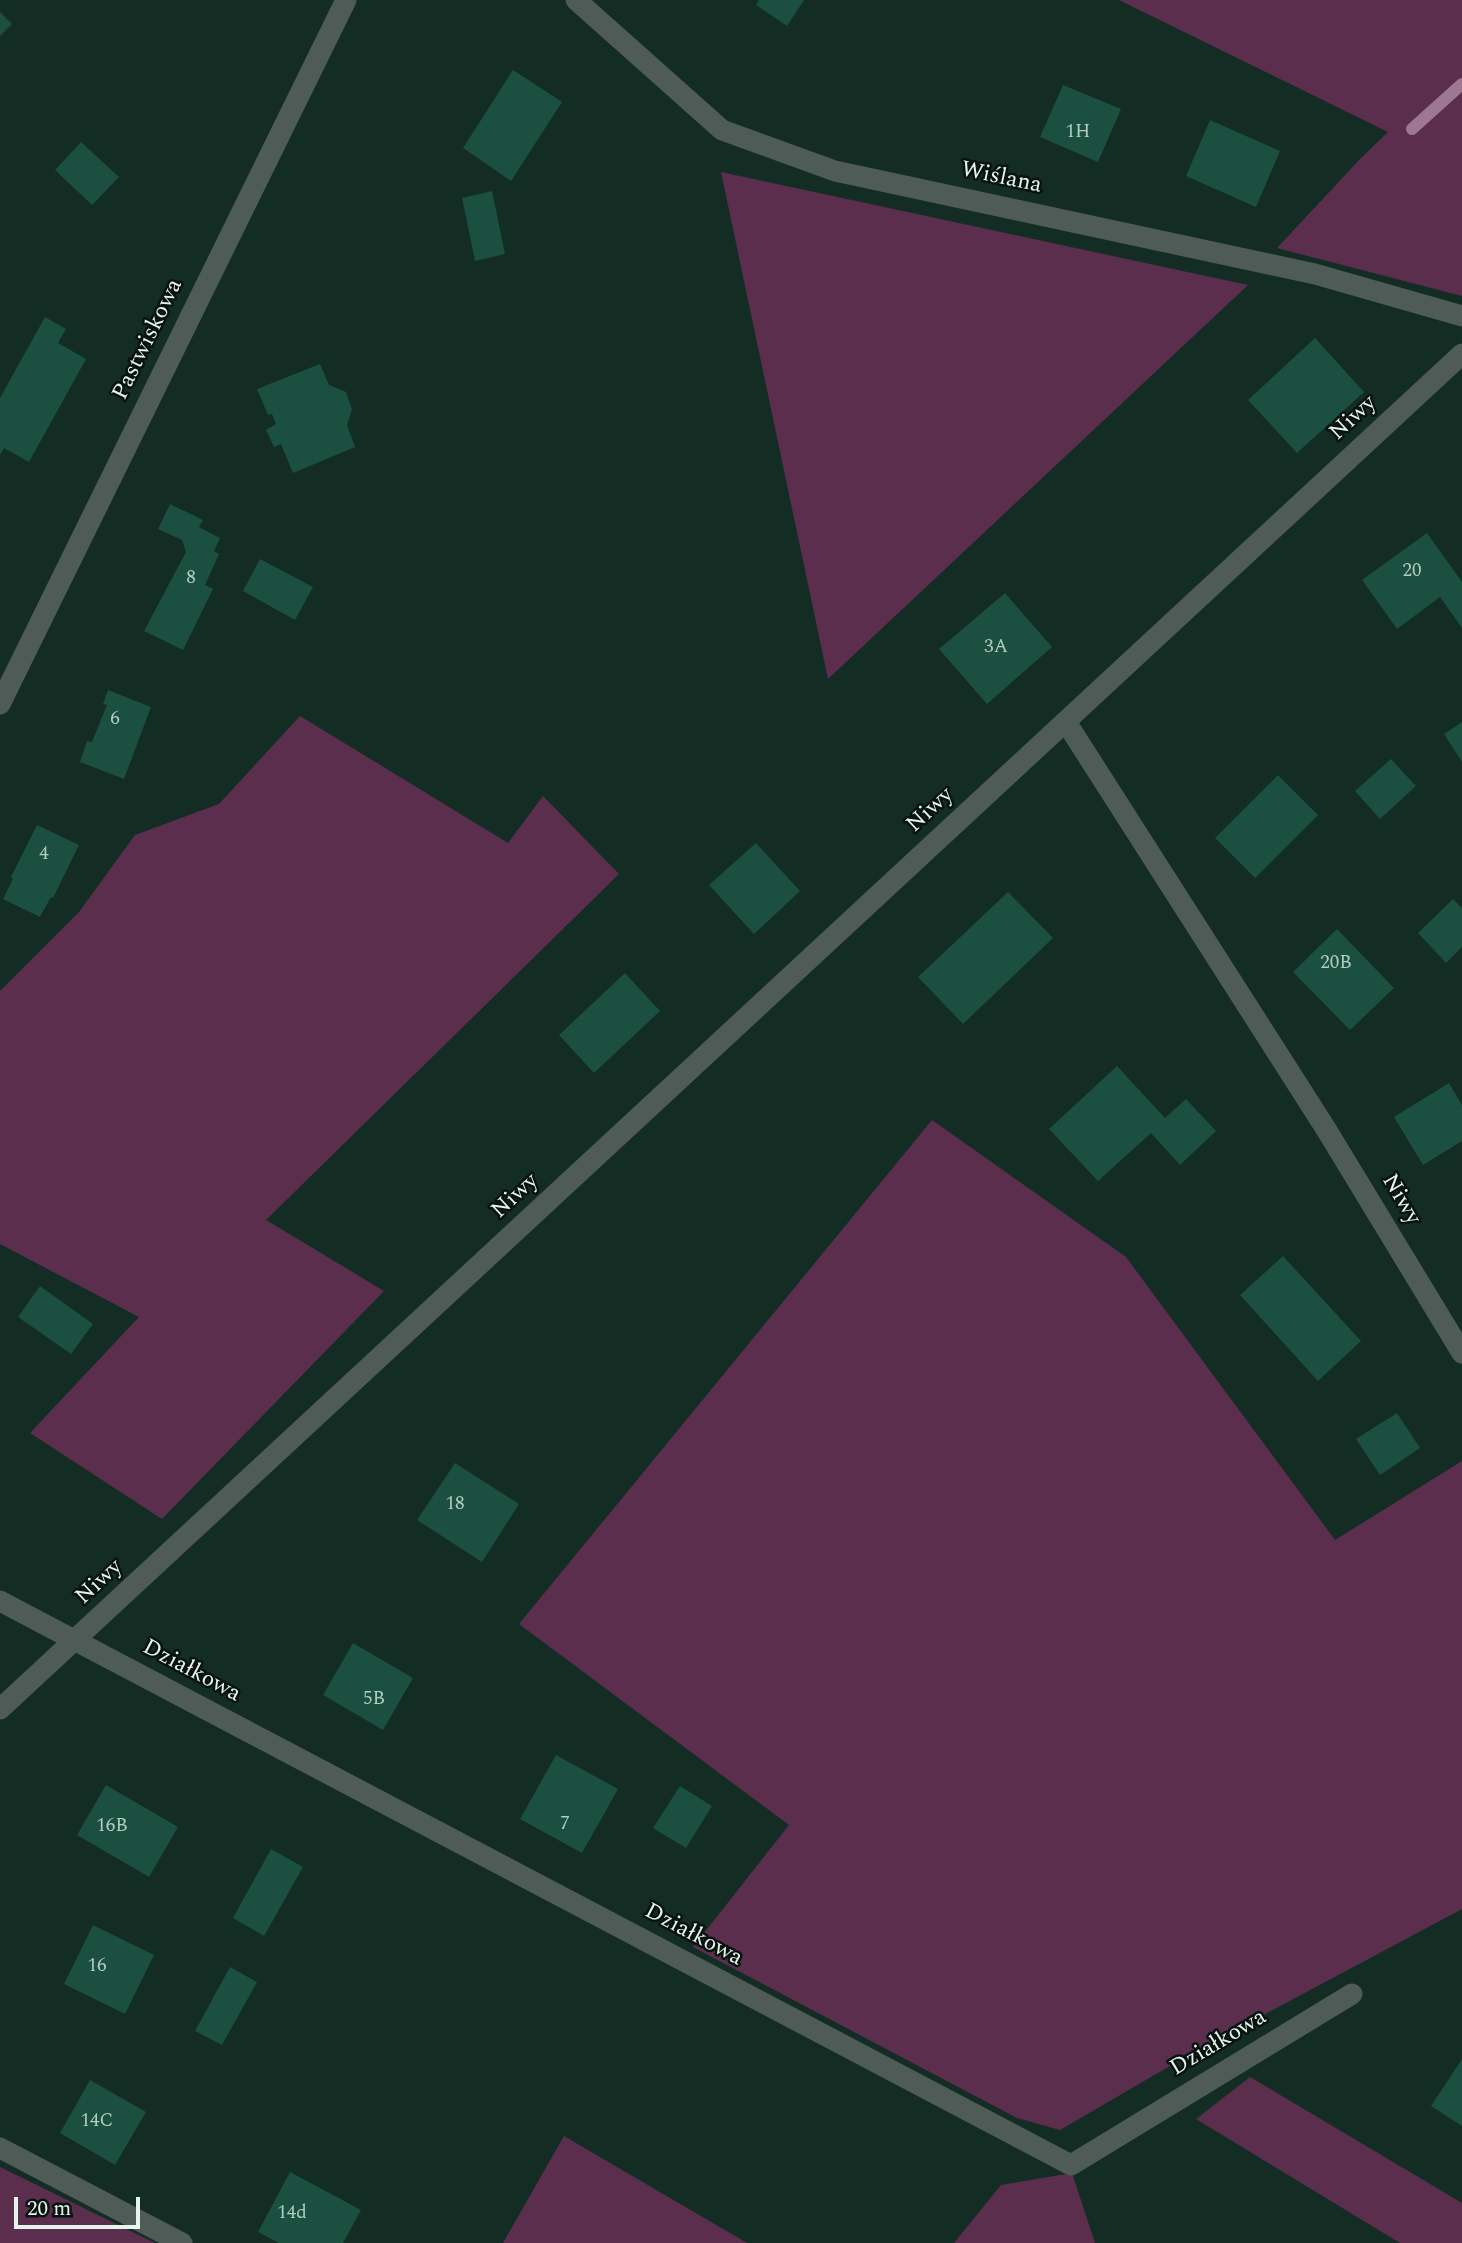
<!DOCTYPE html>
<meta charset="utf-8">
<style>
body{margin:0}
#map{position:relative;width:1462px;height:2243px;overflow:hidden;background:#132d24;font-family:Spectral,serif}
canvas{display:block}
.scale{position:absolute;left:14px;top:2197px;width:126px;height:32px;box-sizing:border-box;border:4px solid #e5f5ee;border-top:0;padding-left:9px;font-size:21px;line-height:24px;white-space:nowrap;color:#e5f5ee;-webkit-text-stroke:5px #08130f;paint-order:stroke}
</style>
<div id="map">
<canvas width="1462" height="2243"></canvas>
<div class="scale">20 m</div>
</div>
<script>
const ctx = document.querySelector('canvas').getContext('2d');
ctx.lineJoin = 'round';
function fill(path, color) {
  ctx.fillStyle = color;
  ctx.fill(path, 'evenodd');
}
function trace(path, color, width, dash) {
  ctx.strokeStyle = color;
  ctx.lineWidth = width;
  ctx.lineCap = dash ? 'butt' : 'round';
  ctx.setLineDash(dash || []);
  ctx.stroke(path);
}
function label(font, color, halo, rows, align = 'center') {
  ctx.font = font + ' Spectral,serif';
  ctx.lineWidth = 5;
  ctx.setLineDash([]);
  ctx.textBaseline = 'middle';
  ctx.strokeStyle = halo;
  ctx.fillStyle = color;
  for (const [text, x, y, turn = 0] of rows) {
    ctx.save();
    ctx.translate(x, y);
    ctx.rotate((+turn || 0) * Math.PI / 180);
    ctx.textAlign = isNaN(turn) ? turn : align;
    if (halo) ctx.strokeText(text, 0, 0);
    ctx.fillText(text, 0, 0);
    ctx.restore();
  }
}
fill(new Path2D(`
 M1119,0H1462V296L1277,248L1361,158L1388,132Z
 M721,172L1248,285L828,679Z
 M300,716L508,843L543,796L619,874L266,1220L384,1291L162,1519L30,1433L139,1317L0,1244V991L79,912L135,835L219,804Z
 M932,1120L1126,1257L1335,1540L1462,1461V1909L1194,2052L1060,2130L1017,2118L693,1947L789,1825L519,1624Z
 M1250,2077L1462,2203V2243H1400L1196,2119Z
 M564,2136L747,2243H503Z
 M0,2167L155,2243H0Z
 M1072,2173L1095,2243H954L1001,2185Z`), '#5c2e4e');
trace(new Path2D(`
 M1412,129L1462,84`), '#9e7793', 12);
fill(new Path2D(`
 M759,0H804L787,26L756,5Z
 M0,12L12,24L0,36Z
 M513,70L562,102L511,181L463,148Z
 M1063,85L1121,109L1098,162L1040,137Z
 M1210,120L1280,151L1256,207L1186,176Z
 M81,142L119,177L92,205L55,170Z
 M492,191L505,254L475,261L462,198Z
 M45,317L66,329L58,343L86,359L29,462L4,448L0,455V398Z
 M1315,338L1364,392L1297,453L1248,400Z
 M320,364L329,385L346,392L352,409L347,425L355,447L293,473L281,444L274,447L266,430L276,424L272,414L268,415L257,389Z
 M170,504L203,520L199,527L220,538L214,551L219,554L205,585L213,589L183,650L144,631L186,552L182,540L158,529Z
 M1427,533L1462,582V628L1440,597L1397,629L1362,580Z
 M260,559L313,587L295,620L243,591Z
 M1005,593L1052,647L987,704L939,649Z
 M108,690L151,707L124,779L80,762L87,741L92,742L107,705L103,704Z
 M1462,722V762L1444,734Z
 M1391,759L1416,786L1380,819L1355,791Z
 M1278,775L1318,815L1255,878L1215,838Z
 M37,825L79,845L53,898L51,897L40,917L3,899L13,879L11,877Z
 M756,843L800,891L754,934L709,885Z
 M1008,892L1053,938L963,1024L918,977Z
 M1453,899L1462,908V947L1446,963L1418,933Z
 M1337,929L1394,988L1350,1030L1293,972Z
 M625,973L660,1011L594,1073L559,1035Z
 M1117,1066L1165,1118L1186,1099L1216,1131L1180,1165L1151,1133L1098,1181L1049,1129Z
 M1449,1083L1462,1105V1141L1423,1165L1394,1117Z
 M1283,1256L1361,1341L1318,1381L1240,1295Z
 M40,1286L93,1324L71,1354L18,1317Z
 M1397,1413L1420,1448L1380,1475L1356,1439Z
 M455,1463L519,1504L482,1562L417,1520Z
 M353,1643L413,1678L383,1730L323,1695Z
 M556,1755L618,1789L582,1853L520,1819Z
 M106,1785L178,1827L149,1877L77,1835Z
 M680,1786L712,1806L686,1848L653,1828Z
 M271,1849L303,1867L264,1936L233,1918Z
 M93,1925L154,1955L125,2014L64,1984Z
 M230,1967L257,1982L222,2045L195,2031Z
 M1462,2059V2126L1431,2106Z
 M90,2080L146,2112L115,2165L60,2133Z
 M290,2172L361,2210L343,2243H279L258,2232Z`), '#1b4f3f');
trace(new Path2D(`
 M1066,722L1326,1129L1462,1353
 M0,2148L182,2243`), '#4f5b56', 21);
trace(new Path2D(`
 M576,0L722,130L835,171L1315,274L1462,316
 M0,704L346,0
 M0,1601L1071,2165L1352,1994
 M0,1709L1462,354`), '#4f5b56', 21);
label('19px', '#b2ccc2', null, [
 ["1H",1078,133],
 ["20",1412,572],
 ["8",191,579],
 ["3A",996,648],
 ["6",115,720],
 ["4",44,855],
 ["20B",1336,964],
 ["18",455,1505],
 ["5B",374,1700],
 ["7",565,1825],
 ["16B",112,1827],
 ["16",97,1967],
 ["14C",97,2122],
 ["14d",292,2214]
]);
label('23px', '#e5f5ee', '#08130f', [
 ["Wiślana",1001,179,12],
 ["Pastwiskowa",149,340,-64],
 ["Niwy",1354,419,-43],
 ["Niwy",931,811,-43],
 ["Niwy",516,1197,-43],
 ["Niwy",1400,1200,59],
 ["Niwy",100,1583,-43],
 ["Działkowa",191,1672,28],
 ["Działkowa",693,1936,28],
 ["Działkowa",1219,2044,-31]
]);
</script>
